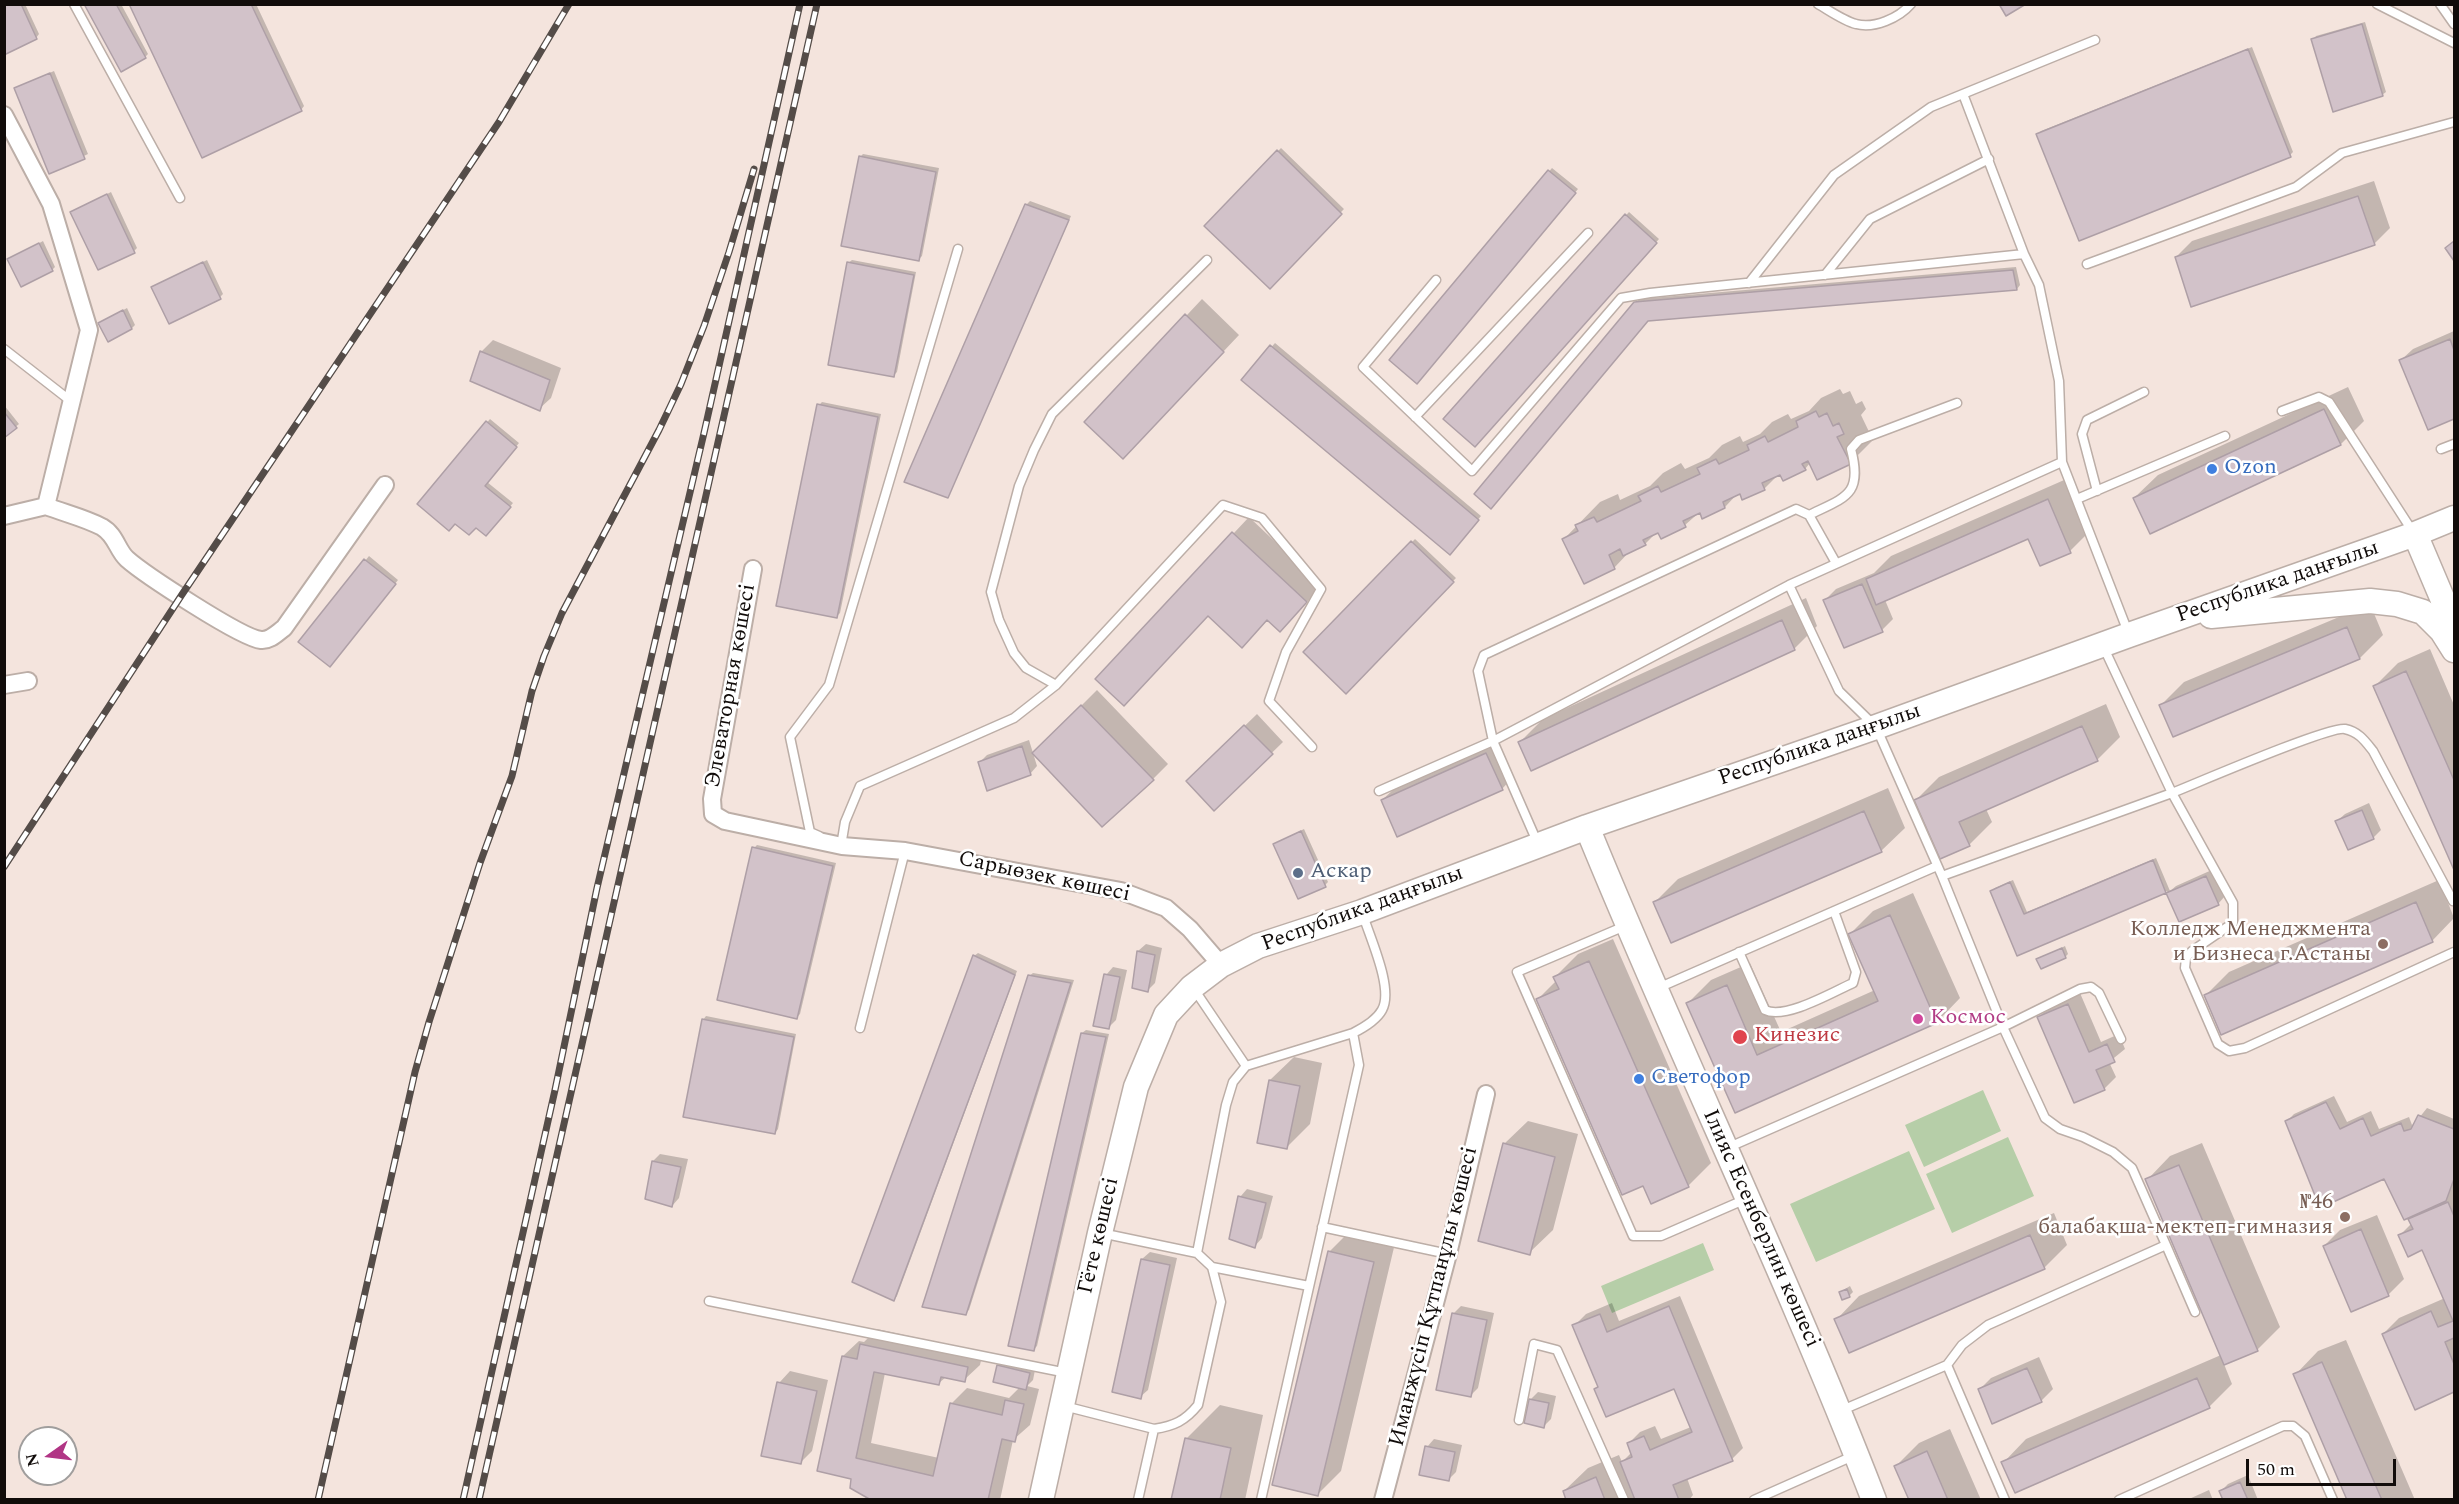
<!DOCTYPE html>
<meta charset="utf-8">
<style>
body{margin:0}
#map{position:relative;width:2459px;height:1504px;overflow:hidden;background:#f4e4dd;font-family:Spectral,serif}
canvas{display:block}
.frame{position:absolute;inset:0;border:6px solid #110c0a;pointer-events:none}
.north{position:absolute;left:18px;top:1426px;width:60px;height:60px;box-sizing:border-box;background:#fff;border:2px solid #a09e9d;border-radius:50%;rotate:256deg;font-size:16px;font-weight:700;line-height:24px;text-align:center;color:#110c0a}
.north::after{content:'';display:block;margin:auto;width:21px;height:27px;background:#b13585;clip-path:polygon(50% 0,100% 100%,50% 72%,0 100%)}
.scale{position:absolute;left:2246px;top:1459px;width:150px;height:27px;box-sizing:border-box;border:3px solid #110c0a;border-top:0;padding-left:8px;font-size:18px;line-height:21px;white-space:nowrap;color:#110c0a;-webkit-text-stroke:4px #fff;paint-order:stroke}
</style>
<div id="map">
<canvas width="2459" height="1504"></canvas>
<div class="frame"></div>
<div class="north">N</div>
<div class="scale">50 m</div>
</div>
<script>
const ctx = document.querySelector('canvas').getContext('2d');
ctx.lineJoin = 'round';
function fill(path, color) {
  ctx.fillStyle = color;
  ctx.fill(path, 'evenodd');
}
function trace(path, color, width, dash) {
  ctx.strokeStyle = color;
  ctx.lineWidth = width;
  ctx.lineCap = dash ? 'butt' : 'round';
  ctx.setLineDash(dash || []);
  ctx.stroke(path);
}
function label(font, color, halo, rows, align = 'center') {
  ctx.font = font + ' Spectral,serif';
  ctx.lineWidth = 5;
  ctx.setLineDash([]);
  ctx.textBaseline = 'middle';
  ctx.strokeStyle = halo;
  ctx.fillStyle = color;
  for (const [text, x, y, turn = 0] of rows) {
    ctx.save();
    ctx.translate(x, y);
    ctx.rotate((+turn || 0) * Math.PI / 180);
    ctx.textAlign = isNaN(turn) ? turn : align;
    if (halo) ctx.strokeText(text, 0, 0);
    ctx.fillText(text, 0, 0);
    ctx.restore();
  }
}
fill(new Path2D(`
 M1983,1090L2001,1131L1924,1167L1905,1125Z
 M2008,1137L2034,1196L1952,1233L1926,1174Z
 M1909,1151L1935,1209L1816,1262L1790,1204Z
 M1703,1243L1714,1270L1612,1313L1601,1286Z`), '#b6cea8');
fill(new Path2D(`
 M4,4H25L39,34L36,38Z
 M86,4H121L148,54L145,57Z
 M130,4H256L304,106L301,110Z
 M2365,22L2386,92L2382,95L2313,40L2316,36Z
 M2252,47L2293,152L2290,155L2038,134L2041,131Z
 M54,71L88,154L50,172L16,88Z
 M1281,148L1344,209L1269,287L1206,226Z
 M863,154L939,168L922,256L918,260L860,157Z
 M1552,168L1578,189L1420,378L1391,360Z
 M2374,181L2390,228L2374,244L2176,257L2192,241Z
 M111,192L137,248L134,251L72,212Z
 M1030,201L1071,216L948,496L1026,205Z
 M1629,212L1659,239L1475,445L1445,418Z
 M43,241L55,267L52,270L9,260Z
 M207,260L223,294L220,297L153,287Z
 M852,260L916,272L897,372L894,375L848,263Z
 M2016,267L2020,285L2017,289L1636,303L1639,299Z
 M1202,299L1239,335L1138,442L1087,422Z
 M127,308L135,325L132,328L100,323Z
 M2454,331V417L2429,428L2401,360L2413,349Z
 M493,340L561,368L551,398L539,409L481,352Z
 M1275,343L1481,516L1453,549L1243,379Z
 M2348,387L2364,421L2341,444L2150,532L2134,498L2158,475Z
 M1840,389L1843,394L1850,391L1856,404L1862,401L1866,409L1861,415L1873,440L1850,463H1810L1805,469L1781,472L1764,489L1740,491L1725,507L1701,511L1685,525L1657,532L1645,544L1631,550L1614,568L1564,539L1600,502L1618,494L1620,500L1650,486L1663,473L1681,463L1685,469L1709,458L1722,445L1740,436L1743,442L1760,434L1772,422L1788,414L1791,419L1809,411L1821,398Z
 M822,402L881,414L840,613L836,617L819,405Z
 M4,405L19,424L4,436Z
 M490,419L519,443L487,482L513,503L489,531L456,522L419,504Z
 M2071,477L2093,528L2070,551L2029,537L1885,600L1893,619L1882,630L1825,600L1836,589L1874,573L1891,556Z
 M1249,517L1322,586L1295,615L1268,619L1257,630L1209,615L1097,679Z
 M1415,539L1456,578L1346,692L1306,652Z
 M369,556L398,580L333,661L301,641Z
 M1806,598L1817,626L1794,649L1520,742L1543,719Z
 M2370,604L2383,635L2360,658L2174,735L2161,705L2184,682Z
 M2430,649L2454,705V866L2375,686L2398,663Z
 M1097,690L1168,764L1153,779L1034,753Z
 M2106,704L2120,737L2097,760L1986,809L1992,822L1969,845L1916,800L1939,777Z
 M1257,714L1283,742L1214,809L1188,781Z
 M1029,740L1037,766L1030,774L979,763L987,755Z
 M1498,742L1513,777L1502,789L1382,800L1394,789Z
 M1888,788L1905,828L1881,851L1655,902L1678,879Z
 M2369,803L2381,830L2373,838L2349,848L2337,821L2345,814Z
 M1304,829L1328,882L1325,885L1274,844Z
 M757,845L836,863L800,1014L797,1017L754,848Z
 M2156,858L2170,891L2176,886L2214,869L2225,896L2218,904L2180,920L2167,891L2018,954L1992,891L1995,888L2013,880L2027,912Z
 M2439,880L2454,918L2432,941L2205,996L2229,972Z
 M1913,893L1960,998L1937,1022L1736,1111L1688,1003L1711,980L1750,963L1781,1032L1875,990L1850,934L1873,911Z
 M1613,939L1711,1163L1688,1186L1644,1184L1537,1000L1557,980L1555,977L1578,954Z
 M1146,944L1162,948L1155,983L1148,990L1138,951Z
 M2065,946L2068,954L2065,957L2038,960Z
 M978,953L1017,971L897,1296L894,1300L974,956Z
 M1113,967L1127,970L1116,1020L1108,1028L1106,975Z
 M1033,973L1074,980L969,1310L965,1313L1029,976Z
 M2080,993L2101,1042L2119,1034L2125,1049L2109,1062L2116,1077L2104,1089L2039,1017L2050,1006Z
 M706,1016L796,1034L778,1129L775,1133L703,1020Z
 M1086,1030L1109,1034L1037,1346L1034,1349L1082,1033Z
 M1294,1057L1322,1063L1310,1124L1287,1147L1270,1080Z
 M2334,1096L2347,1122L2371,1111L2379,1129L2409,1117L2412,1125L2415,1123L2427,1108L2454,1119V1391L2416,1408L2383,1334L2399,1318L2445,1298L2423,1248L2400,1235L2412,1223L2410,1219L2417,1213L2385,1177L2287,1121L2294,1114Z
 M1528,1121L1578,1134L1553,1230L1529,1253L1504,1144Z
 M2202,1143L2280,1327L2257,1350L2224,1364L2232,1384L2209,1407L2003,1463L2026,1439L2221,1355L2147,1180L2170,1156Z
 M660,1154L688,1159L679,1198L672,1206L653,1161Z
 M1247,1189L1273,1196L1262,1238L1255,1246L1240,1197Z
 M2054,1213L2067,1245L2044,1268L1836,1320L1859,1296Z
 M2377,1215L2404,1279L2388,1295L2324,1246L2340,1230Z
 M1352,1229L1396,1239L1341,1471L1318,1494L1329,1252Z
 M1150,1252L1177,1258L1148,1390L1140,1397L1142,1259Z
 M1850,1286L1853,1292L1849,1296L1840,1292Z
 M1680,1296L1743,1448L1732,1459L1687,1478L1693,1495L1689,1500H1568L1564,1491L1588,1468L1619,1455L1622,1462L1632,1452L1628,1444L1640,1432L1655,1426L1661,1439L1691,1427L1675,1387L1599,1386L1574,1326L1586,1314L1612,1303L1619,1321Z
 M1461,1306L1494,1313L1478,1388L1471,1395L1453,1314Z
 M877,1329L983,1352L980,1365L964,1380L946,1377L939,1383L885,1373L871,1443L939,1458L951,1404L967,1388L1009,1398L1020,1387L998,1366L1005,1358L1036,1365L1033,1380L1027,1386L1039,1389L1030,1425L1013,1440L1000,1500H875L853,1478L843,1356L859,1341L864,1342Z
 M2346,1340L2415,1500H2349L2295,1375L2318,1351Z
 M2039,1357L2053,1389L2042,1400L1993,1422L1979,1390L1991,1378Z
 M790,1371L828,1380L812,1451L800,1463L779,1383Z
 M1538,1392L1556,1396L1551,1419L1544,1426L1530,1400Z
 M1220,1405L1263,1415L1245,1500H1173L1186,1439Z
 M1950,1429L1981,1500H1911L1896,1466L1919,1443Z
 M1434,1439L1462,1445L1456,1472L1449,1479L1427,1447Z
 M2248,1475L2258,1500H2224L2221,1491L2228,1484Z
 M2209,1490L2213,1500H2189V1499Z`), '#0003');
const building = new Path2D(`
 M4,4H21L37,39L4,55Z
 M84,4H116L146,58L121,72Z
 M129,4H251L302,111L202,158Z
 M1999,4H2026L2006,16Z
 M2362,24L2383,96L2333,112L2311,39Z
 M2248,49L2291,157L2079,241L2036,134Z
 M50,73L85,159L49,174L14,88Z
 M1277,150L1342,214L1270,289L1204,226Z
 M859,156L936,172L919,261L841,246Z
 M1548,170L1576,193L1417,384L1389,360Z
 M107,194L135,253L98,270L70,212Z
 M2358,196L2375,245L2191,307L2175,257Z
 M1025,204L1069,220L948,498L904,482Z
 M1625,214L1657,243L1475,447L1443,419Z
 M2454,241V261L2445,248Z
 M39,243L53,271L21,287L7,259Z
 M203,262L221,299L169,324L151,287Z
 M847,262L914,275L894,377L828,365Z
 M2013,270L2017,290L1648,321L1491,509L1474,494L1634,302Z
 M123,310L132,329L108,342L98,323Z
 M1185,314L1224,352L1123,459L1084,422Z
 M2450,339L2454,350V419L2428,430L2399,360Z
 M1270,345L1479,520L1450,555L1241,380Z
 M480,351L550,380L540,411L470,381Z
 M817,404L878,417L837,618L776,606Z
 M2324,409L2341,445L2150,534L2133,498Z
 M1816,411L1819,417L1827,413L1833,426L1839,423L1844,434L1837,437L1851,464L1817,480L1808,461L1802,464L1806,470L1783,481L1780,475L1762,483L1765,490L1742,500L1740,494L1723,502L1725,508L1702,519L1700,513L1683,521L1686,527L1661,539L1658,533L1643,540L1646,545L1623,556L1620,549L1609,555L1615,569L1584,584L1562,539L1578,531L1575,525L1594,517L1597,522L1641,501L1638,496L1658,486L1661,492L1700,474L1697,468L1716,459L1719,464L1749,450L1747,445L1765,436L1768,442L1798,427L1796,421Z
 M4,412L17,428L4,438Z
 M486,421L517,447L485,486L511,507L486,536L476,528L469,535L455,524L449,531L417,504Z
 M2048,499L2071,553L2040,566L2028,539L1876,605L1866,579Z
 M1232,532L1307,602L1280,632L1267,620L1242,648L1208,616L1124,706L1095,679Z
 M1411,541L1454,582L1346,694L1303,652Z
 M364,559L396,584L330,667L298,642Z
 M1862,584L1883,632L1844,648L1823,600Z
 M1782,620L1795,650L1531,771L1518,742Z
 M2347,627L2360,659L2173,737L2159,705Z
 M2406,671L2454,780V870L2373,686Z
 M1081,705L1154,780L1102,827L1032,753Z
 M1244,725L1273,754L1214,811L1186,781Z
 M2082,726L2098,761L1959,822L1970,846L1940,859L1914,800Z
 M1022,746L1031,775L987,791L978,762Z
 M1486,753L1503,790L1397,837L1381,800Z
 M2362,810L2374,839L2348,850L2335,821Z
 M1864,811L1882,852L1671,943L1653,902Z
 M1301,831L1326,887L1298,899L1273,844Z
 M752,847L833,866L797,1019L717,1000Z
 M2153,860L2166,893L2017,956L1990,891L2010,882L2024,914Z
 M2206,876L2219,905L2179,922L2166,893Z
 M2416,902L2433,942L2221,1035L2204,995Z
 M1890,915L1937,1023L1735,1113L1686,1003L1727,985L1757,1055L1878,1001L1848,934Z
 M2062,948L2066,958L2041,969L2036,959Z
 M1137,951L1155,955L1148,992L1132,988Z
 M973,955L1015,975L894,1301L852,1282Z
 M1589,961L1689,1187L1651,1204L1643,1186L1622,1195L1536,999L1559,989L1553,977Z
 M1104,974L1120,977L1109,1029L1093,1026Z
 M1028,975L1071,983L966,1315L922,1307Z
 M2068,1004L2089,1052L2107,1044L2115,1062L2096,1070L2105,1090L2074,1103L2037,1017Z
 M702,1019L794,1037L775,1134L683,1117Z
 M1081,1033L1106,1037L1034,1351L1008,1346Z
 M1269,1080L1300,1086L1287,1149L1257,1143Z
 M2326,1102L2340,1129L2363,1118L2371,1136L2401,1123L2404,1131L2411,1129L2418,1115L2454,1129V1179L2446,1201L2404,1220L2384,1179L2320,1208L2285,1121Z
 M1503,1143L1555,1157L1530,1255L1478,1241Z
 M652,1161L681,1167L672,1207L645,1199Z
 M2179,1165L2258,1351L2224,1365L2145,1179Z
 M1238,1196L1266,1203L1255,1248L1229,1239Z
 M2448,1202L2454,1216V1338L2445,1342L2454,1364V1392L2415,1410L2382,1334L2431,1311L2438,1327L2453,1321L2422,1250L2408,1257L2398,1235L2413,1229L2408,1219Z
 M2361,1229L2389,1296L2351,1312L2323,1246Z
 M2030,1235L2045,1269L1849,1353L1834,1319Z
 M1328,1251L1374,1262L1318,1496L1272,1485Z
 M1141,1259L1170,1265L1141,1399L1112,1392Z
 M1847,1289L1850,1297L1842,1300L1839,1292Z
 M1669,1306L1733,1461L1673,1485L1679,1500H1635L1620,1462L1632,1457L1627,1443L1644,1436L1650,1450L1692,1432L1674,1389L1606,1417L1594,1389L1598,1387L1572,1325L1600,1314L1607,1332Z
 M1452,1313L1487,1320L1471,1397L1436,1390Z
 M860,1344L968,1367L965,1382L941,1377L939,1385L874,1372L856,1458L933,1476L950,1403L1002,1415L1005,1400L1024,1404L1015,1442L1002,1439L988,1500H871L850,1488L851,1479L817,1471L842,1356L857,1359Z
 M2322,1362L2382,1500H2347L2293,1374Z
 M997,1365L1030,1373L1026,1390L993,1382Z
 M2027,1368L2042,1402L1992,1424L1978,1389Z
 M2197,1378L2210,1408L2015,1493L2001,1462Z
 M777,1382L817,1391L801,1464L761,1456Z
 M1529,1399L1549,1403L1544,1428L1524,1423Z
 M1185,1438L1231,1448L1220,1500H1171Z
 M1425,1446L1455,1452L1449,1481L1419,1475Z
 M1927,1451L1948,1500H1909L1894,1466Z
 M1596,1477L1605,1500H1566L1563,1491Z
 M2240,1482L2248,1500H2223L2219,1491Z`);
fill(building, '#d2c2c9');
trace(building, '#ae9fa6', 1.5);
const lane = new Path2D(`
 M74,4L180,198
 M1818,4C1830,11 1844,21 1856,24C1874,29 1899,18 1911,4
 M2377,4L2454,43
 M2440,4L2454,24
 M1963,94L2024,254
 M2087,264L2296,187L2342,153L2454,122
 M1825,275L1870,219L1989,159
 M1436,280L1363,367L1472,471L1621,298L1650,293L2024,254L2039,285L2059,381L2062,462
 M1749,283L1834,175L1931,107L2095,40
 M4,349L72,402
 M2282,411L2319,397L2329,402L2413,532
 M1415,417L1588,233
 M2441,449L2454,444
 M2097,491L2082,434L2087,420L2144,392
 M2077,499L2225,436
 M1809,515C1846,497 1863,495 1851,449L1859,440L1957,403
 M1789,585L1839,691L1876,727L1942,876L2172,793L2233,903V923L2192,951L2186,958L2185,968L2218,1044L2229,1051L2245,1048L2454,952
 M2103,646L2172,793C2197,783 2329,726 2345,729C2359,732 2365,741 2373,751L2453,901
 M1056,685L1026,668L1014,653L999,620L991,592L1019,486L1034,450L1052,414L1207,260
 M1379,791L1493,741L1789,585L2062,462L2128,632
 M819,836L810,832L790,737L829,685L958,249
 M1538,844L1493,741L1478,671L1484,655L1796,509L1809,515L1836,563
 M841,846L845,822L860,786L1014,718L1056,685L1223,505L1262,518L1321,589L1286,652L1269,701L1312,747
 M1625,926L1517,972L1633,1236H1661L1746,1199
 M1739,952L1765,1010C1785,1020 1833,992 1853,983L1856,972L1834,911
 M1658,988L1937,866
 M860,1028L905,851
 M1246,1066L1353,1033
 M1727,1148L2003,1027L1942,876
 M1322,1227L1448,1254
 M1101,1233L1197,1253
 M2166,1245L2195,1312
 M1212,1267L1309,1286
 M709,1301L1067,1373
 M1947,1365L2005,1500
 M1064,1406L1154,1429
 M1840,1411L1947,1365L1962,1345L1988,1325L2166,1245L2132,1168L2113,1152L2083,1137L2060,1129L2045,1118L2003,1027L2080,989L2091,987L2099,993L2121,1039
 M1519,1420L1534,1344L1557,1350L1624,1500
 M1138,1500L1154,1429C1174,1426 1185,1421 1198,1405L1221,1302L1212,1267L1197,1253L1226,1105L1233,1082L1246,1066L1194,989
 M1261,1500L1359,1065L1353,1033C1363,1028 1376,1021 1382,1010C1394,989 1370,938 1363,915
 M1754,1500L1853,1456
 M2119,1500L2283,1426H2293L2305,1436L2333,1500`);
const street = new Path2D(`
 M4,115L51,204L89,330L46,506L4,516
 M46,506C64,513 85,518 102,527C116,535 117,550 127,559C144,574 241,638 261,640C270,641 277,633 284,628L385,485
 M753,569L712,799L713,814L725,821L842,846L905,851L1121,891L1166,908L1190,929L1221,965
 M4,685L28,681
 M1383,1500L1448,1254L1486,1094`);
const secondary = new Path2D(`
 M2415,534L2454,626
 M2211,616L2370,601L2397,604L2423,612L2442,631L2454,650
 M1587,827C1679,1053 1786,1272 1874,1500
 M1041,1500L1100,1233L1136,1087L1166,1015L1192,987L1221,965L1258,946L1362,912L1587,827L1876,727L2129,635L2415,534L2454,518`);
trace(lane, '#bcaea7', 11);
trace(street, '#bcaea7', 20);
trace(secondary, '#bcaea7', 27);
trace(lane, '#fff', 8);
trace(street, '#fff', 16);
trace(secondary, '#fff', 24);
const rail = new Path2D(`
 M4,867L181,596L499,122L569,4
 M318,1500L415,1072L429,1022L480,863L512,776L532,691L544,656L562,613L659,430L681,384L704,326L729,252L754,169
 M463,1500L555,1090L597,888L704,433L800,4
 M479,1500L817,4`);
trace(rail, '#544c48', 7);
trace(rail, '#fff', 4.5, [14]);
for (const [x, y, r, color] of [
 [2212,469,6,"#3f7fe0"],
 [1298,873,6,"#5c6f8a"],
 [2383,944,6,"#8d6e63"],
 [1918,1019,6,"#d1479c"],
 [1740,1037,8,"#e0444e"],
 [1639,1079,6,"#3f7fe0"],
 [2345,1217,6,"#8d6e63"]
]) {
  const dot = new Path2D();
  dot.arc(x, y, r, 0, 2 * Math.PI);
  ctx.fillStyle = color;
  ctx.fill(dot);
  trace(dot, '#fff', 2);
}
label('22px', '#366cbe', '#fff', [
 ["Ozon",2224,469],
 ["Светофор",1651,1079]
], 'left');
label('22px', '#110c0a', '#fff', [
 ["Республика даңғылы",2278,583,-19],
 ["Элеваторная көшесі",732,686,-80],
 ["Республика даңғылы",1820,746,-19],
 ["Сарыөзек көшесі",1044,878,12],
 ["Республика даңғылы",1363,910,-20],
 ["Ілияс Есенберлин көшесі",1760,1229,66],
 ["Гёте көшесі",1100,1236,-77],
 ["Иманжүсіп Құтпанұлы көшесі",1435,1297,-76]
]);
label('22px', '#4e5e75', '#fff', [
 ["Аскар",1310,873]
], 'left');
label('22px', '#785e54', '#fff', [
 ["Колледж Менеджмента",2371,931],
 ["и Бизнеса г.Астаны",2371,956],
 ["№46",2333,1204],
 ["балабақша-мектеп-гимназия",2333,1229]
], 'right');
label('22px', '#b23c85', '#fff', [
 ["Космос",1930,1019]
], 'left');
label('22px', '#be3a42', '#fff', [
 ["Кинезис",1754,1037]
], 'left');
</script>
